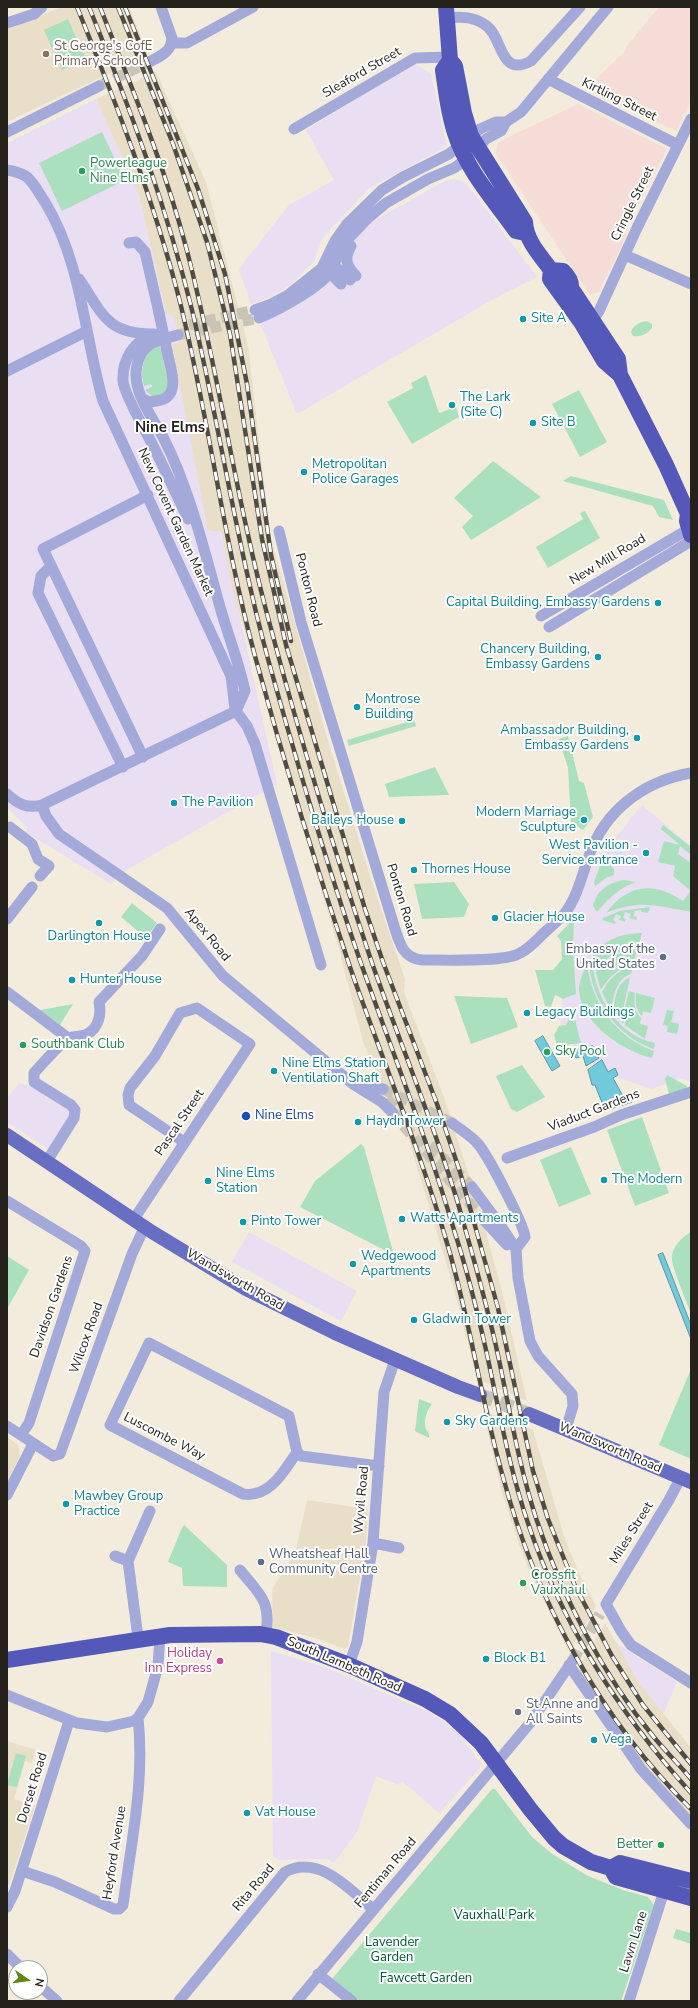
<!DOCTYPE html>
<style>
body{margin:0}
#map{position:relative;width:698px;height:2008px;overflow:hidden;background:#f3ecdc;font-family:"Nunito Sans",sans-serif}
canvas{display:block}
.frame{position:absolute;inset:0;border:8px solid #25221c;pointer-events:none}
.north{position:absolute;left:8px;top:1960px;width:40px;height:40px;box-sizing:border-box;background:#fff;border:1px solid #a8a7a4;border-radius:50%;rotate:103deg;font-size:11px;font-weight:700;line-height:16px;text-align:center;color:#25221c}
.north::after{content:'';display:block;margin:auto;width:14px;height:18px;background:#5f8813;clip-path:polygon(50% 0,100% 100%,50% 72%,0 100%)}
</style>
<div id="map">
<canvas width="698" height="2008"></canvas>
<div class="frame"></div>
<div class="north">N</div>
</div>
<script>
const ctx = document.querySelector('canvas').getContext('2d');
ctx.lineJoin = 'round';
function fill(path, color) {
  ctx.fillStyle = color;
  ctx.fill(path, 'evenodd');
}
function trace(path, color, width, dash) {
  ctx.strokeStyle = color;
  ctx.lineWidth = width;
  ctx.lineCap = dash ? 'butt' : 'round';
  ctx.setLineDash(dash || []);
  ctx.stroke(path);
}
function label(font, color, halo, rows, align = 'center') {
  ctx.font = font + ' "Nunito Sans",sans-serif';
  ctx.lineWidth = 4;
  ctx.setLineDash([]);
  ctx.textBaseline = 'middle';
  ctx.strokeStyle = halo;
  ctx.fillStyle = color;
  for (const [text, x, y, turn = 0] of rows) {
    ctx.save();
    ctx.translate(x, y);
    ctx.rotate((+turn || 0) * Math.PI / 180);
    ctx.textAlign = isNaN(turn) ? turn : align;
    if (halo) ctx.strokeText(text, 0, 0);
    ctx.fillText(text, 0, 0);
    ctx.restore();
  }
}
fill(new Path2D(`
 M414,63L431,74L447,146L368,189L322,239L314,262L291,284L273,296L251,304L239,269L289,205L334,180L306,130Z
 M96,99L139,195L166,313L174,316L180,342L172,344L184,405L218,532H221L277,784L123,872L111,884L25,832L28,828L7,808V143Z
 M456,179L464,182L469,187L537,277L497,297L297,414L260,323L362,227L447,180Z
 M642,805L691,846V1081L680,1079L652,1089L603,1073L560,1033L566,917L587,873Z
 M19,1083L28,1085L72,1112L50,1150L7,1122V1098Z
 M249,1232L357,1291L341,1321L232,1262Z
 M615,1642L677,1682L663,1715L629,1758Z
 M271,1651L324,1667L429,1712L445,1722L461,1736L481,1763L480,1768L439,1813L402,1781L398,1785L376,1776L357,1832L334,1863L327,1859L279,1860L273,1856Z`), '#eadef2');
fill(new Path2D(`
 M659,7H691V100L676,131L590,90L598,77L624,52L626,47Z
 M578,104L667,149L628,226V229L622,245L599,292L590,295L496,154L498,142Z`), '#f6dcd6');
fill(new Path2D(`
 M61,7H129L148,55L7,122V30Z
 M156,72L206,182L248,345L270,535L326,734L374,888L405,979L404,992L445,1100L479,1207L502,1291L527,1401L477,1379L454,1289L407,1134L393,1113L363,1042L340,953L232,588L222,534L221,532L208,530L172,344L180,342L174,317L166,313L139,195L96,99Z
 M483,1411L533,1430L564,1536L578,1571L596,1606L569,1652L529,1570L517,1539L501,1489Z
 M7,1437L18,1445L20,1455L7,1483Z
 M307,1500L368,1509L366,1542L350,1635L348,1646L345,1649L321,1640L273,1627L272,1589L295,1553Z
 M605,1623L639,1683L691,1748V1816L637,1755L589,1686L578,1668Z
 M7,1741L36,1750L32,1763L25,1761L14,1799L35,1806L9,1885L7,1884Z`), '#e9dfc8');
fill(new Path2D(`
 M68,19L86,59L62,70L44,30Z
 M102,132L125,180L62,211L39,163Z
 M647,321L652,324V328C647,334 641,337 633,336L631,332C633,325 640,322 647,321Z
 M160,344L169,388L162,395L153,397L145,390L152,387L151,384L144,386C141,373 141,359 152,350C155,348 157,347 160,344Z
 M426,375L439,413L456,407L459,417L412,444L387,402L413,388L411,383Z
 M579,390L607,442L580,457L552,404Z
 M493,461L541,497L471,540L462,527L473,516L454,498Z
 M571,476L664,500L673,520L659,517L653,506L563,481Z
 M585,511L600,538L548,568L536,547L583,519L580,513Z
 M414,720L416,726L349,746L347,740Z
 M568,736L579,781L584,783L593,817L583,830L571,822L568,768L559,739Z
 M435,767L449,795L389,797L385,784Z
 M663,825L691,847V855L680,846L678,854L691,863V912C655,906 642,899 606,913C628,884 653,881 683,901L691,891L673,876L675,866L658,862L664,841L680,845L661,829Z
 M602,860H605L614,869V875L606,878L595,886L594,882Z
 M624,880L636,882C619,888 609,898 597,912L593,906C597,890 608,883 624,880Z
 M454,882L469,904L464,917L422,919L414,884Z
 M132,903L157,923L146,938L121,917Z
 M650,907L648,913L641,912V910L635,911L633,916L637,917L636,920L629,918L631,914L625,912L623,918L626,919L625,922L619,920L621,916L616,914L613,920L616,922L615,924L602,920L603,918L620,911Z
 M573,920L574,921L573,950L576,994L563,999L555,995L551,1007L545,1006L535,970H553L562,959L561,941L557,936Z
 M642,933L638,948C621,948 604,957 596,972L593,956C604,939 623,933 642,933Z
 M637,949L633,965C618,968 609,977 601,990L596,973C603,958 622,951 637,949Z
 M592,957C593,994 617,1036 655,1043L654,1049C618,1038 590,999 589,961Z
 M587,964C592,1004 616,1037 654,1051L652,1058C623,1051 582,1024 579,991C579,981 583,973 587,964Z
 M633,966L631,974C616,978 613,998 611,1010L602,992C609,979 618,970 633,966Z
 M630,977L623,1010L624,1024L613,1012C615,998 616,984 630,977Z
 M629,991L635,993C634,1002 634,1012 641,1018L640,1024L648,1026L645,1039L625,1025V1007Z
 M636,993L655,998L651,1013L643,1011L642,1016C636,1010 635,1002 636,993Z
 M454,996L507,998L518,1027L471,1044Z
 M73,1004L60,1025L40,1010Z
 M667,1010L674,1011L671,1022L679,1024L677,1034L667,1032L668,1026L663,1025Z
 M569,1018L575,1020L581,1043L557,1046L554,1035L559,1026L566,1025Z
 M522,1065L545,1097L517,1112L511,1109L496,1076Z
 M667,1075L687,1086V1088L669,1094L665,1079Z
 M642,1117L669,1193L635,1206L607,1130Z
 M361,1144L364,1147L394,1255L300,1207L315,1181Z
 M571,1147L591,1194L559,1207L540,1160Z
 M691,1232V1314C687,1302 672,1268 672,1259C671,1248 682,1237 691,1232Z
 M7,1256L29,1270L7,1309Z
 M691,1369V1459L659,1445Z
 M419,1399L432,1404C427,1410 423,1421 426,1429C428,1433 430,1433 429,1438L415,1431Z
 M184,1525L227,1565V1587L183,1586L182,1568L168,1562L181,1530Z
 M16,1753L26,1756L17,1787L7,1785Z
 M492,1789H495L532,1837L551,1853L586,1875L623,1890L648,1897L654,1905L621,2001H358L331,1980Z
 M676,1929L691,1933V1944L673,1938Z`), '#aae0be');
const water = new Path2D(`
 M543,1036L560,1066L552,1071L535,1041Z
 M593,1046L599,1058L586,1066L583,1056L576,1058L572,1051Z
 M602,1060L608,1072L615,1068L618,1075L613,1078L623,1096L630,1094L632,1102L611,1109L608,1103L603,1105L595,1085H592L588,1070Z
 M663,1253L691,1325V1339L658,1255Z`);
fill(water, '#70cadc');
trace(water, '#5a98a2', 1);
trace(new Path2D(`
 M99,86L151,61
 M189,325L255,310
 M178,335L259,318
 M383,1089L452,1123
 M387,1099L403,1116
 M393,1113L482,1218
 M430,1145L472,1187
 M573,1660L600,1614`), '#cac4b6', 11, [11, 5.5]);
trace(new Path2D(`
 M480,1395L529,1414`), '#cac4b6', 14, [14, 7]);
trace(new Path2D(`
 M448,18C463,16 477,17 489,28C503,42 501,77 531,61L580,7
 M7,23L34,14L42,7
 M171,43H187L253,7
 M151,61C161,56 172,51 172,38L161,7
 M548,79L678,145
 M294,129L415,58L450,57
 M7,132L99,86
 M7,170C14,171 21,173 27,177C35,184 39,194 45,202C82,263 84,335 103,401L231,676L235,709
 M129,243L136,242L145,252L159,313
 M351,246C344,259 346,265 356,276
 M625,255L691,284
 M329,261L350,280
 M329,272L341,284
 M79,279C102,312 105,333 151,334
 M255,310L269,305L288,295L322,268L335,241L347,224L382,190L403,177L449,154L480,129L496,122H506L521,112L608,7
 M259,318C274,312 333,282 333,265L347,240L368,218L386,203L428,179L454,168L467,159L486,139L501,131L506,122
 M590,326L599,311L637,228L691,119
 M154,334C134,341 122,359 123,381C124,392 142,425 148,436C162,463 175,491 188,519
 M7,371L87,331
 M143,399L149,402C155,401 163,401 167,397C179,388 169,363 167,351
 M279,531L301,622L395,929C400,945 404,958 422,960C446,960 496,962 516,955C527,951 537,940 545,932C552,926 559,920 565,913C580,893 583,868 593,846C611,805 649,780 691,773
 M51,566L41,576L38,593L123,767
 M541,616L689,529
 M549,627L691,541
 M236,711L247,726L255,744L321,965
 M143,757L43,549L148,495
 M7,794C18,804 27,809 42,805L236,711L245,691C239,663 228,635 220,607C205,553 189,487 163,437C152,417 131,390 137,365C142,342 159,340 178,335
 M42,805L46,816L59,834L167,908L223,976L353,1084L382,1102L393,1113
 M10,827L32,844L38,859L49,866L40,876
 M7,919L32,887
 M7,992L68,1038
 M357,1085L383,1089
 M452,1123C461,1130 472,1136 479,1145C489,1158 523,1222 525,1237L516,1249
 M507,1158L594,1127L621,1115L691,1092
 M47,1161L74,1118L75,1110L71,1105L34,1082V1073C44,1062 54,1050 66,1040C70,1036 76,1037 81,1036C97,1033 102,1017 99,1002L142,956L160,929
 M472,1187L501,1226L516,1249L518,1278L530,1341L538,1356L572,1394L573,1406L566,1429
 M7,1201L81,1246L85,1251L29,1423L21,1435
 M482,1218L507,1245
 M134,1219L250,1044L197,1008L180,1013L155,1056L130,1088L128,1095L129,1105L184,1142
 M149,1343L289,1416L297,1452C284,1471 270,1498 243,1494L110,1425Z
 M7,1426L53,1456L60,1454L132,1254L145,1226
 M297,1452L301,1456L379,1466
 M681,1477L669,1500L606,1604L621,1631L631,1645L691,1683
 M7,1495L33,1444
 M373,1543L399,1548
 M115,1556L128,1561
 M240,1570C260,1595 271,1600 266,1635
 M138,1638L128,1561L150,1511
 M349,1665L357,1642L373,1543L384,1392L395,1360
 M569,1665L641,1769L691,1824
 M7,1695L77,1723L107,1727L134,1721L138,1718L148,1702L158,1666L160,1636
 M22,1871L55,1882L114,1909H119L123,1905C131,1843 145,1781 138,1718
 M7,1907L15,1891L69,1721
 M7,1954L21,1968
 M318,1974L352,2001
 M40,1986L57,2001
 M179,2001L285,1872C319,1854 349,1889 373,1909
 M297,2001L530,1723L573,1660
 M629,2001L664,1891`), '#a3aad9', 11);
trace(new Path2D(`
 M7,1135L152,1232L246,1289L335,1333L458,1387L480,1395
 M529,1414L691,1482`), '#686fc2', 14);
trace(new Path2D(`
 M446,7L450,60L455,66L464,113L471,136L525,222C526,241 540,255 551,270L550,279L581,322L604,361L620,375L666,465L688,514L687,521L691,535
 M450,60L443,70C446,91 448,112 455,133C466,169 494,200 516,231L525,233
 M551,270L563,271C568,276 572,281 571,288L618,359L620,375
 M7,1660L170,1635L260,1634L276,1637L349,1665L425,1699L450,1714L481,1743L530,1809L554,1838L563,1846L591,1862L611,1868L616,1877L691,1898
 M611,1868L620,1863L691,1881`), '#5458b9', 16);
const rail = new Path2D(`
 M77,7C116,103 153,198 179,298C209,417 223,539 255,656C284,762 316,867 351,970C383,1061 420,1150 447,1243C470,1320 481,1400 503,1477C536,1600 600,1719 691,1809
 M89,7C130,108 167,208 193,314C220,429 237,545 268,659C297,763 327,867 363,969C394,1056 428,1142 454,1230C467,1270 477,1310 486,1350C499,1409 509,1469 529,1526C563,1627 620,1714 691,1793
 M100,7C131,86 164,164 186,247C219,372 236,501 270,625C300,738 334,850 371,960C399,1041 432,1119 457,1200C471,1249 485,1297 496,1346C509,1405 518,1464 537,1521C562,1596 603,1675 653,1736C665,1751 679,1764 691,1779
 M118,7L173,144L207,242L230,334L262,539L286,645L365,909L383,962L437,1104L460,1172L498,1308L533,1471L548,1519L575,1586L612,1656L643,1705L691,1764
 M125,7L198,189L225,274L247,384L271,555L291,641`);
trace(rail, '#504c44', 4.5);
trace(rail, '#fff', 3, [9]);
trace(new Path2D(`
 M159,313L167,351`), '#a3aad9', 11);
for (const [x, y, r, color] of [
 [46,54,4,"#8d6e63"],
 [82,171,4,"#2e9e5b"],
 [523,319,4,"#0f9aa8"],
 [452,405,4,"#0f9aa8"],
 [533,423,4,"#0f9aa8"],
 [304,472,4,"#0f9aa8"],
 [658,603,4,"#0f9aa8"],
 [598,657,4,"#0f9aa8"],
 [357,707,4,"#0f9aa8"],
 [637,738,4,"#0f9aa8"],
 [174,803,4,"#0f9aa8"],
 [584,820,4,"#0f9aa8"],
 [402,821,4,"#0f9aa8"],
 [646,853,4,"#0f9aa8"],
 [414,870,4,"#0f9aa8"],
 [495,918,4,"#0f9aa8"],
 [99,923,4,"#0f9aa8"],
 [663,957,4,"#5c6f8a"],
 [72,980,4,"#0f9aa8"],
 [527,1013,4,"#0f9aa8"],
 [23,1045,4,"#2e9e5b"],
 [547,1052,4,"#2e9e5b"],
 [274,1071,4,"#0f9aa8"],
 [246,1116,5,"#1a4fb4"],
 [358,1122,4,"#0f9aa8"],
 [604,1180,4,"#0f9aa8"],
 [208,1181,4,"#0f9aa8"],
 [402,1219,4,"#0f9aa8"],
 [243,1222,4,"#0f9aa8"],
 [353,1264,4,"#0f9aa8"],
 [414,1320,4,"#0f9aa8"],
 [447,1422,4,"#0f9aa8"],
 [66,1504,4,"#0f9aa8"],
 [261,1562,4,"#5c6f8a"],
 [523,1583,4,"#2e9e5b"],
 [486,1659,4,"#0f9aa8"],
 [220,1661,4,"#d1479c"],
 [518,1712,4,"#6b7280"],
 [594,1740,4,"#0f9aa8"],
 [247,1813,4,"#0f9aa8"],
 [661,1845,4,"#2e9e5b"]
]) {
  const dot = new Path2D();
  dot.arc(x, y, r, 0, 2 * Math.PI);
  ctx.fillStyle = color;
  ctx.fill(dot);
  trace(dot, '#fff', 1.5);
}
label('13px', '#785e54', '#fff', [
 ["St George's CofE",54,47],
 ["Primary School",54,62]
], 'left');
label('13px', '#25221c', '#fff', [
 ["Sleaford Street",362,73,-30],
 ["Kirtling Street",619,100,26],
 ["Cringle Street",633,204,-64],
 ["New Covent Garden Market",175,522,65],
 ["New Mill Road",608,560,-31],
 ["Ponton Road",308,590,76],
 ["Ponton Road",401,900,73],
 ["Apex Road",207,935,51],
 ["Viaduct Gardens",594,1111,-21],
 ["Pascal Street",180,1123,-56],
 ["Wandsworth Road",235,1280,30],
 ["Davidson Gardens",52,1307,-71],
 ["Wilcox Road",87,1338,-70],
 ["Luscombe Way",164,1437,27],
 ["Wandsworth Road",610,1448,23],
 ["Wyvil Road",362,1500,-85],
 ["Miles Street",632,1533,-58],
 ["South Lambeth Road",344,1665,23],
 ["Dorset Road",33,1788,-73],
 ["Heyford Avenue",115,1853,-81],
 ["Fentiman Road",386,1873,-50],
 ["Rita Road",254,1888,-50],
 ["Lawn Lane",634,1942,-72]
]);
label('13px', '#27864d', '#fff', [
 ["Powerleague",90,164],
 ["Nine Elms",90,179],
 ["Southbank Club",31,1045],
 ["Sky Pool",555,1052],
 ["Crossfit",531,1576],
 ["Vauxhaul",531,1591],
 ["Better",653,1845,"right"]
], 'left');
label('13px', '#0d838f', '#fff', [
 ["Site A",531,319],
 ["The Lark",460,398],
 ["(Site C)",460,413],
 ["Site B",541,423],
 ["Metropolitan",312,465],
 ["Police Garages",312,480],
 ["Capital Building, Embassy Gardens",650,603,"right"],
 ["Chancery Building,",590,650,"right"],
 ["Embassy Gardens",590,665,"right"],
 ["Montrose",365,700],
 ["Building",365,715],
 ["Ambassador Building,",629,731,"right"],
 ["Embassy Gardens",629,746,"right"],
 ["The Pavilion",182,803],
 ["Modern Marriage",576,813,"right"],
 ["Sculpture",576,828,"right"],
 ["Baileys House",394,821,"right"],
 ["West Pavilion -",638,846,"right"],
 ["Service entrance",638,861,"right"],
 ["Thornes House",422,870],
 ["Glacier House",503,918],
 ["Darlington House",99,937,"center"],
 ["Hunter House",80,980],
 ["Legacy Buildings",535,1013],
 ["Nine Elms Station",282,1064],
 ["Ventilation Shaft",282,1079],
 ["Haydn Tower",366,1122],
 ["Nine Elms",216,1174],
 ["Station",216,1189],
 ["The Modern",612,1180],
 ["Watts Apartments",410,1219],
 ["Pinto Tower",251,1222],
 ["Wedgewood",361,1257],
 ["Apartments",361,1272],
 ["Gladwin Tower",422,1320],
 ["Sky Gardens",455,1422],
 ["Mawbey Group",74,1497],
 ["Practice",74,1512],
 ["Block B1",494,1659],
 ["Vega",602,1740],
 ["Vat House",255,1813]
], 'left');
label('13px', '#4e5e75', '#fff', [
 ["Embassy of the",655,950],
 ["United States",655,965],
 ["Wheatsheaf Hall",269,1555,"left"],
 ["Community Centre",269,1570,"left"]
], 'right');
label('13px', '#164399', '#fff', [
 ["Nine Elms",255,1116]
], 'left');
label('13px', '#b23c85', '#fff', [
 ["Holiday",212,1654],
 ["Inn Express",212,1669]
], 'right');
label('13px', '#5b616d', '#fff', [
 ["St Anne and",526,1705],
 ["All Saints",526,1720]
], 'left');
label('13px', '#015732', '#fff', [
 ["Vauxhall Park",494,1916],
 ["Lavender",392,1943],
 ["Garden",392,1958],
 ["Fawcett Garden",426,1979]
]);
label('bold 15px', '#25221c', '#fff', [
 ["Nine Elms",170,428]
]);
</script>
